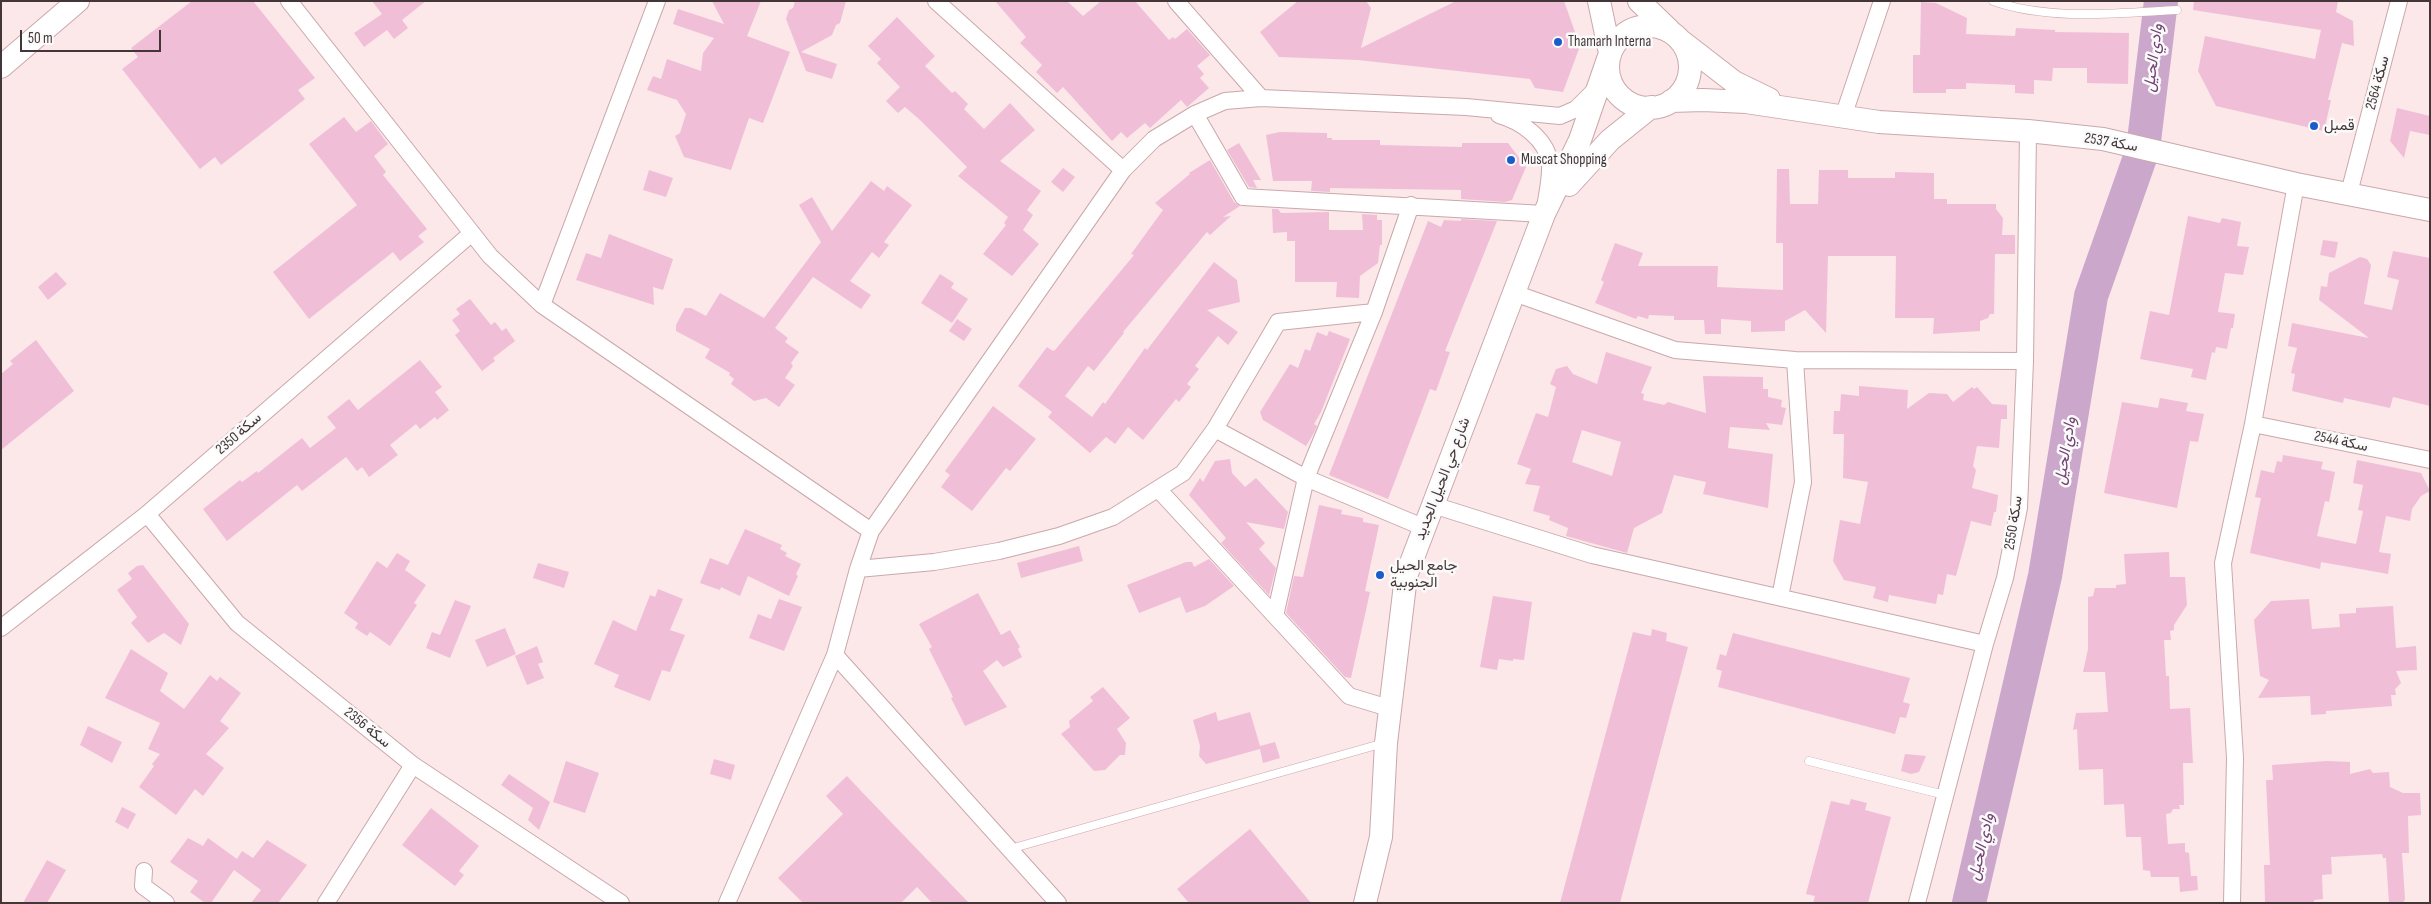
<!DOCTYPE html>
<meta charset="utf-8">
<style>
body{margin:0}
#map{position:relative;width:2431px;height:904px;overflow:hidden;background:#fce7e9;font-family:"Sofia Sans Condensed",sans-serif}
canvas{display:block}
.frame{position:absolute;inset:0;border:2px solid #443638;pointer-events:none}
.scale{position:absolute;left:20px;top:30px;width:141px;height:22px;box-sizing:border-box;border:2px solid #443638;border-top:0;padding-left:6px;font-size:15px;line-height:18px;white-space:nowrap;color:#443638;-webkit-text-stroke:4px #fafafa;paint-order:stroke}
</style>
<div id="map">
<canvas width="2431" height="904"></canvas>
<div class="frame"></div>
<div class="scale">50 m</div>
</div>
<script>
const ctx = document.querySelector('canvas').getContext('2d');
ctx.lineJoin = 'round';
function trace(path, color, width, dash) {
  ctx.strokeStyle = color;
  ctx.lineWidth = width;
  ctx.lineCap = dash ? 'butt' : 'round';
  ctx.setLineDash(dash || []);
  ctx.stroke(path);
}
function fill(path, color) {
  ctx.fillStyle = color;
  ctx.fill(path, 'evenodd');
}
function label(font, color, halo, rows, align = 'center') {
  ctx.font = font + ' "Sofia Sans Condensed",Vazirmatn,sans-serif';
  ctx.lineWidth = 5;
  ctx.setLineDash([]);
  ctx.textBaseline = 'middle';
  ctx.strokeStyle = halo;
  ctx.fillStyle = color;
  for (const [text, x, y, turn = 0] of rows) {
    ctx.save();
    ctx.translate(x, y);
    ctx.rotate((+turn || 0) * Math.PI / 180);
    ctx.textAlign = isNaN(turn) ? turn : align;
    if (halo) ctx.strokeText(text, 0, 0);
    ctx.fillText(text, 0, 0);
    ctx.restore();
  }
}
trace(new Path2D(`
 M1969,903L2045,576L2091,296L2143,149L2161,1`), '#cba7cb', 34);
fill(new Path2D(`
 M192,1H253L315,78L298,90L305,99L257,137L221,165L215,157L200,169L122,69L138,57L131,48Z
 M372,1H426L402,20L408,28L394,39L387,30L364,47L354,33L382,14Z
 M712,1H761L747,36L790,52L763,123L749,118L731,170L684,157L675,136L680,133L686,114L677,100L647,90L653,76L661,79L667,59L701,71L703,53L714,38L673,24L678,9L724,24Z
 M795,1H846L840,23L836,25L832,35L801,52L837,64L832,79L806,71L786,19L789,10L793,8Z
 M995,1H1067L1083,16L1101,1H1135L1169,40L1173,37L1175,39L1187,29L1210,55L1197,66L1204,74L1200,78L1209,88L1187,107L1181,100L1150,128L1145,123L1127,138L1121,132L1112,141L1063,87L1057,93L1036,72L1042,65L1020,43L1026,37Z
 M1298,1H1366L1371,8L1361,48L1456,1H1564L1580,46L1563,92L1535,88L1530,79L1358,60L1279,57L1260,32Z
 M2194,1H2338L2336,12L2353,21L2354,46L2342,43L2328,100H2331L2324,131L2216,106L2198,71L2205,36L2315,59L2321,30L2193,10Z
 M1921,2L1936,3L1967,18L1966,34L2015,36L2016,28L2055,30V32L2129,33L2128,84L2087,83V68H2053L2052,81L2034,80V94L2015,93V85L1966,83V89H1946V93H1913V55H1920Z
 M897,17L935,56L925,66L952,93L955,91L968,104L964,109L984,129L1010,103L1035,130L1000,161L1041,191L1027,210L1033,215L1023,230L1039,244L1012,276L983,254L1006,225L1004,223L1008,217L958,176L967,167L920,120L905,107L898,113L886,101L900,87L877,63L881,59L868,46Z
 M2397,108L2430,116V135L2410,131L2404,158L2390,141Z
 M344,117L356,132L371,121L388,144L374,156L386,172L383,175L427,229L418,236L424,242L400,261L393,252L309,319L273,272L357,205L309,144Z
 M1280,132L1327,133V138H1332V140H1380V145L1462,147V143H1508L1526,167L1512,200L1505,202L1461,199V190L1330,188V192L1311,191L1312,181H1273L1266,135Z
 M1239,143L1261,180H1253L1257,188L1249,187L1227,150Z
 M1210,160L1234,202L1240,206L1223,217L1231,216L1210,235L1207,232L1123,332L1124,333L1094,371L1088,366L1065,396L1092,417L1103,402L1105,404L1145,348L1147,350L1214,262L1237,280L1240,302L1207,310L1238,332L1228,345L1218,336L1195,366L1199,369L1187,384L1191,387L1179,402L1176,399L1143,440L1128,427L1115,444L1106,437L1090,453L1048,417L1052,412L1018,386L1047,347L1053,351L1055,350L1134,255L1131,254L1163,210L1155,203L1190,174L1189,173Z
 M1063,168L1075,177L1063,192L1051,182Z
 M1777,169H1789L1790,204H1818L1819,170H1848V178H1895V172L1934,173V199H1947V204H1996V209L2003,218L2002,235H2015V254H1995L1994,314H1990L1988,318L1980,321V331L1933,334L1934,318H1895L1896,256H1828L1826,333L1805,310L1785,321V331L1751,332V321L1721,319V334H1705L1704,320H1674V316L1649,315L1648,319L1638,316L1636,319L1595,303L1604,282L1601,280L1615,243L1643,253L1638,266H1718L1717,287L1783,290V243H1776Z
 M649,170L673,178L666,197L643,190Z
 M871,181L884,191L887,186L912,205L884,242L889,245L879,258L872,252L850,281L871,295L861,309L813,277L775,328L788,338L785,342L799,352L791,363L793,366L785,378L795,385L779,407L766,398L754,401L731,384L734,379L729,375L730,373L705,358L710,349L676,331V325L685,308H691L706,316L720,293L764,318L821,242L799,205L812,197L832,231Z
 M1272,209H1278L1281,213L1329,212V230H1363L1362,214L1377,215V220H1382V245H1380L1378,263L1360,276L1359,298L1336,297L1337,282H1295V241H1287V232L1273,233Z
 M2188,216L2220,223L2222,218L2241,222L2237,246L2249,247L2243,275L2225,273L2218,312L2235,314L2233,328H2231L2227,349L2216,347L2215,353L2212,352L2206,380L2191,377L2193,369L2140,359L2150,311L2169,315Z
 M1461,219L1497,221L1445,351L1450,352L1436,391L1430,389L1388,499L1329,475L1428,221L1441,227L1444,220L1461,221Z
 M609,234L673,259L663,290L653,287L654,305L576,280L586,253L601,258Z
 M2323,240L2338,242L2335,258L2320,255Z
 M2393,251L2430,258V406L2393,397L2390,408L2344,398L2343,403L2292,391L2295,374L2291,373L2297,348L2288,346L2292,323L2369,338L2319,300L2321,286L2327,287L2329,273L2360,257L2367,259L2371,265L2364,304L2392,310L2399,280L2387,277Z
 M56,272L67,284L48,300L38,287Z
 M940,274L954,283L951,288L968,299L952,323L921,303Z
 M470,299L491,325L495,322L502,331L506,328L515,341L493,358L495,361L482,371L455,335L460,331L452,320L460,314L456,309Z
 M957,319L972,329L964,341L949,331Z
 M1329,331L1350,339L1321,412L1314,424L1317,426L1314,433L1306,446L1263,420L1260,412L1290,364L1298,368L1305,349L1310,351L1317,332L1327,336Z
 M36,340L74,391L1,450V374L13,364L10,361Z
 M1606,352L1652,367L1641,393L1644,394L1643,400L1664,405L1668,402L1706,413L1703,376L1763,377V389H1768V397L1782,400L1781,407L1786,408L1782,425L1766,423L1770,430L1730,427L1728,448L1773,454L1768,508L1703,494L1706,482L1674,475L1662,513L1634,528L1627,553L1566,536L1568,528L1549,520L1550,516L1533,511L1540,486L1525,484L1531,469L1517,464L1536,413L1548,417L1556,387L1550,384L1556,369L1567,366L1573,374L1597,384ZM1582,430L1621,442L1612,476L1572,462Z
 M420,360L442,387L435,392L449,410L437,420L435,417L420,429L416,424L390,445L398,455L369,477L362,467L357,471L346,457L302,491L297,485L227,541L203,509L240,480L242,482L257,471L258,473L302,438L310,448L336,428L327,417L349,399L358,410Z
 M1859,386L1908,390L1907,409L1929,393L1947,394L1953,402L1972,387L1974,389L1977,387L1992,404L2007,405V419H2001L1999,448L1977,446L1973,466L1976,470L1972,488L1998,495L1996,512H1994L1991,526L1971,521L1956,576L1947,574L1943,595L1938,594L1936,604L1889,595L1888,602L1873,598L1876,587L1844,580L1833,561L1840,520L1860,524L1868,482L1843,478L1844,434H1833L1834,411H1840L1841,394L1859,396Z
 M2160,398L2188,403L2186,411L2204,414L2198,442L2190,441L2177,508L2104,493L2122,402L2158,408Z
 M993,406L1036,439L1010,471L1006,468L972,511L941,487L950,475L945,471Z
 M2283,455L2323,462L2321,469L2335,472L2329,502L2325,501L2317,536L2356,544L2363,511L2358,510L2363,485L2353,483L2357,460L2421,473L2430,491L2421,496L2412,509L2410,521L2386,516L2379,552L2391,554L2388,574L2321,562L2320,569L2250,553L2261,498L2255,497L2261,470L2274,473L2277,461L2282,462Z
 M1230,459L1232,473L1245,487L1256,478L1288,512L1284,529L1246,522L1265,543L1259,549L1276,568L1269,595L1221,543L1226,538L1189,495L1200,478L1203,482L1215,461Z
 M1319,505L1342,510L1341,514L1363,518V522L1379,525L1365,591L1370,592L1351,678L1345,677L1286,613L1294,576L1303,577Z
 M745,529L782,545L780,549L787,553L785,556L801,564L796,574L798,576L789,596L748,576L740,596L721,587L720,590L700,583L710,558L728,565Z
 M1079,546L1083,561L1021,578L1017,563Z
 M2169,552L2170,577H2185L2187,605L2174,625V630L2170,631L2171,640H2164L2166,676H2169L2170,709L2190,708L2193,763H2183L2184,805H2179L2180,809H2173L2171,813L2166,814L2168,844L2185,843V852L2189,853L2191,876H2197L2198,890L2180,892L2179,877H2151L2150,871L2143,870L2141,837H2126L2124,804L2104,805L2103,769L2079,770L2077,729L2073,730L2076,713L2108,712L2105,672H2083L2088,649V597L2093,596L2095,588H2116V585L2126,584L2124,554Z
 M397,553L410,561L405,570L426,585L414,603L417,605L390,646L370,632L367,636L355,628L358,623L344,613L377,561L387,568Z
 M1209,559L1234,586L1205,606L1186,613L1180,597L1139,613L1127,585L1186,562H1192L1194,567Z
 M538,563L569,572L564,588L533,578Z
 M143,565L189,624L181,645L164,633L148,643L131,623L137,617L117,590L132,579L128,573L137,566Z
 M658,589L683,599L670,630L685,635L670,672L662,670L650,701L614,687L619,675L594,664L613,620L636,631L650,595L655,597Z
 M978,593L1001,635L1010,630L1020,647L1018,649L1022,657L1003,667L997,660L983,671L1007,707L965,726L951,698L953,697L929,649L932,647L919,624Z
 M1493,596L1532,602L1524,660L1513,659V661L1499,659L1497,670L1480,667Z
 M779,599L802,607L784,651L749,638L758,614L771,619Z
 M2309,599L2312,629L2340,627L2339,614L2356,613V608L2393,606L2396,648L2416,646L2417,670L2396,671L2401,683L2395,689L2396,695H2391L2392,706L2326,711V714L2311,715L2310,696L2258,698L2269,680L2260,676L2254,620L2271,601Z
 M455,600L471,606L450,658L426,648L432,632L440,635Z
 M505,628L516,654L487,667L475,640Z
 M1652,629L1667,633L1666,641L1688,647L1620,903H1560L1633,632L1651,636Z
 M1733,633L1910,678L1903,702L1910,704L1906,718L1900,717L1895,734L1718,687L1722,671L1716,669L1720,654L1726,656Z
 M537,646L543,662L538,664L544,678L527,685L515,656Z
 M131,649L168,673L160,691L184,709L210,675L217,681L220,677L241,693L220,721L229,728L206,754L224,768L203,796L195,789L176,815L139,787L154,766L152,764L160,754L148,749L160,723L105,698Z
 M1103,687L1130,718L1117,729L1126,743L1125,755H1120L1105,770L1094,771L1061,734L1070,727L1069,721L1093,701L1090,697Z
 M1216,712L1218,721L1250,712L1260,746L1275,742L1280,758L1263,763L1260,749L1206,764L1199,756L1200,746L1193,720Z
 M88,726L122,742L112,763L80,745Z
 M1905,754L1926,756L1919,772L1911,774L1901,771Z
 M714,759L735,765L731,780L710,774Z
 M566,761L599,773L585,813L553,802Z
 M2327,761L2350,762V774L2370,769L2373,773L2389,772L2390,787L2403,793H2420L2421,815L2408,816L2409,853H2402L2405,899L2403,903H2389L2386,858H2383L2382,854L2331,857L2332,874L2322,875L2323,899L2314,900V903H2265L2264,865H2270L2266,780H2273L2272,765Z
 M509,774L550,802L539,830L528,820L533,808L501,785Z
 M847,776L862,792L969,903H932L917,887L901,903H803L778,878L843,814L826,796Z
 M1851,799L1867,803L1865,810L1891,817L1868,903H1813L1815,896L1806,894L1831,801L1849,805Z
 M122,807L136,814L128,829L115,822Z
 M431,808L479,846L459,871L464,875L455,886L402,845Z
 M1250,829L1311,903H1189L1177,889Z
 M188,838L203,846L208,838L237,859L242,851L253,858L267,840L307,865L278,903H251L261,890L234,870L211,903H205L190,892L198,881L170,862Z
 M47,860L66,870L47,903H23Z`), '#f0bfd7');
const lane = new Path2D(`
 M1993,1C2049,21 2118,13 2177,10
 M1809,761L1945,795
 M1010,849L1384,743`);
const street = new Path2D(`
 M289,1L490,256L542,305L871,531
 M936,1L1123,170
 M1176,1L1261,98
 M1195,114L1243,197L1544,214C1546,198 1551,180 1550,164C1547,139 1521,121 1499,115
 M1843,117L1882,1
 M2349,193L2399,1
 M1514,293L1675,350L1795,360L2025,361
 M542,305L657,1
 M2253,424L2430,460
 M1215,429L1306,478L1425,528
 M1158,489L1349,696L1392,709
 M1433,505L1592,555L1985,644
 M147,514L237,623L413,765L621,903
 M858,569L934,562L999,551L1059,536L1113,517L1183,473L1215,429L1278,322L1374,312
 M1780,597L1803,482L1795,360
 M1275,616L1306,478L1374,312L1411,205
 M1,628L147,514L472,233
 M835,655L1058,903
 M144,871L143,886L166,903
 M326,903L413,765
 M727,903L835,655L858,569L871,531L1123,170L1154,139L1195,114L1225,101L1261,98L1466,107L1560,116L1576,109L1596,89
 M1917,903L1985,644L2005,578L2019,508L2025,361L2028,131
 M2232,903L2235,758L2223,563L2253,424L2296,184`);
const secondary = new Path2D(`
 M1599,1L1610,53
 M1639,1L1669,30
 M1608 67a41 41 0 1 1 82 0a41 41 0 1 1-82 0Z
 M1681,41L1734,82L1769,99
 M1,67L78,1
 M1671,101L1703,100L1746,102L1879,122L2028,131L2103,139L2296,184L2430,210
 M1569,185L1610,140L1651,107
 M1365,903L1381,837L1386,743L1406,576L1544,214L1580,140L1608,59`);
trace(lane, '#caa8ac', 9);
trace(street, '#caa8ac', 18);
trace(secondary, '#caa8ac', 24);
trace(lane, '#fff', 8);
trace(street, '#fff', 16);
trace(secondary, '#fff', 22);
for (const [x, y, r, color] of [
 [1558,42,5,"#1a5dc8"],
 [2314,126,5,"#1a5dc8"],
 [1511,160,5,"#1a5dc8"],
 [1380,575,5,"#1a5dc8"]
]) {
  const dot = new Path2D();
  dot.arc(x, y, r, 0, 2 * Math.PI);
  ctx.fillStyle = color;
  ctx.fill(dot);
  trace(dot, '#fafafa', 2);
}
label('15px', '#443638', '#fafafa', [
 ["Thamarh Interna",1568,42],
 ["قمبل",2324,126],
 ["Muscat Shopping",1521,160],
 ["جامع الحيل",1390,566],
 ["الجنوبية",1390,583]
], 'left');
label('15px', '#443638', '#fafafa', [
 ["سكة 2564",2378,83,-75],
 ["سكة 2537",2111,143,10],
 ["سكة 2350",239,434,-41],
 ["سكة 2544",2341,442,12],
 ["شارع حي الحيل الجديد",1443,479,-69],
 ["سكة 2550",2014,523,-81],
 ["سكة 2356",367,728,39]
]);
label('italic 16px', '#704171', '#fafafa', [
 ["وادي الحيل",2154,58,-83],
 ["وادي الحيل",2066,451,-81],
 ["وادي الحيل",1982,847,-77]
]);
</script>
